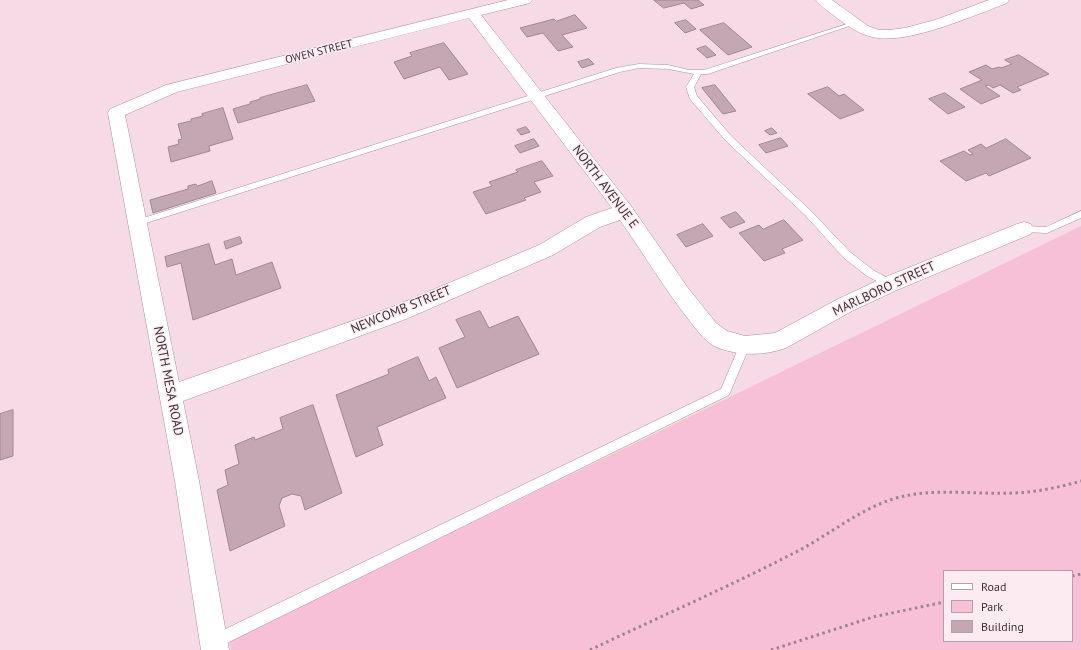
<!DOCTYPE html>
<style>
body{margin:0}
#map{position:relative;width:1081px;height:650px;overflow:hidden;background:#f6dae5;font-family:"PT Sans",sans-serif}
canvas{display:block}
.legend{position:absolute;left:943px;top:570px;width:130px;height:72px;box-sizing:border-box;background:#fcebf1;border:1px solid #b0a2a7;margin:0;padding:5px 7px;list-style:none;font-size:12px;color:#3e3438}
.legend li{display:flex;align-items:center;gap:8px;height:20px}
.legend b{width:20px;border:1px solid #b0a2a7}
</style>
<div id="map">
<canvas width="1081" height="650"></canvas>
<ul class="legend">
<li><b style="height:5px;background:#fff"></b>Road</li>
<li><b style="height:11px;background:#f7c0d7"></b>Park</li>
<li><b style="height:11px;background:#c3a8b3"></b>Building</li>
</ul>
</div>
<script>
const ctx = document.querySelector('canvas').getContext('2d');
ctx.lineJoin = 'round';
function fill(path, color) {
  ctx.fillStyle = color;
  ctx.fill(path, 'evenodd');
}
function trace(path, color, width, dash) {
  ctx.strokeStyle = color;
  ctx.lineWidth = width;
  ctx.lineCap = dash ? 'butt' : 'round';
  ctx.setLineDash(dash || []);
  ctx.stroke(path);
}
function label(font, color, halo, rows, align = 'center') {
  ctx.font = font + ' "PT Sans",sans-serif';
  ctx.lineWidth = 3;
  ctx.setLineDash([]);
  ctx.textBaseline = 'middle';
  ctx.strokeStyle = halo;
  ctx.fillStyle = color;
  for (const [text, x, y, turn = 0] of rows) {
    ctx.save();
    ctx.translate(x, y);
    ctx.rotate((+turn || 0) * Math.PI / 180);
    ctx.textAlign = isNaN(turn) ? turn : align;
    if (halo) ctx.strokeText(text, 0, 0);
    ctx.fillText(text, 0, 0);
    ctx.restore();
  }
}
fill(new Path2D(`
 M1081,226V650H231L229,641ZM944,571H1072V641H944Z`), '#f7c0d7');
const building = new Path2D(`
 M654,0H698L704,5L691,9L684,3L664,8Z
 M575,15L587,28L562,35L573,47L558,51L543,33L527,37L520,28L554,19L556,21Z
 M686,20L696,29L685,33L675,23Z
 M724,23L752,47L728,55L700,30Z
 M444,43L468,74L449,80L440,67L404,79L394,62L412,56L410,53Z
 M706,46L716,55L707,58L697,49Z
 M1019,55L1049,74L1017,87L1021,90L1013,93L1000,85L993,88L989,85L985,86L1000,96L981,104L960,89L982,80L969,72L986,65L992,69L999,67L1001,68L1012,64L1005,60Z
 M589,59L594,64L582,68L578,62Z
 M307,85L315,101L238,123L233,109L250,104V102L260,99V98Z
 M715,85L736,111L723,114L702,88Z
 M828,87L839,96L844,94L864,110L840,119L808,94Z
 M945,93L965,107L948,114L929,99Z
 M223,108L233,139L209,146L210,151L171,162L168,147L179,144L178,140L182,139L178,124L191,121V119L203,116L202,114Z
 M526,127L530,132L521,135L517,130Z
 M772,128L777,133L770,135L765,131Z
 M781,138L788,146L766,153L759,145Z
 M534,139L539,146L520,153L515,146Z
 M1006,139L1031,158L989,176L986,173L966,181L940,161L964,151L970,155L973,154L968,150L981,144L986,148Z
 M542,161L553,176L534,182L541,192L524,198L526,200L486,214L473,192L492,186L489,182L518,172L516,170Z
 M212,181L216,193L153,213L150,200L188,189V186L196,184L197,186Z
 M736,212L745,222L730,228L721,218Z
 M784,220L803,240L782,249L785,253L764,261L739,233L759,225L763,229Z
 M703,224L713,236L686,247L677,235Z
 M240,237L242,243L226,249L224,242Z
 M209,244L215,265L232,259L236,275L272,262L281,288L193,320L181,263L167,267L165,257Z
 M480,311L489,328L518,316L539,354L457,388L439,348L465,337L456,320Z
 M418,357L429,381L436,377L446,398L377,427L383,445L356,457L336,395L389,374L388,370Z
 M313,405L342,493L305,510L301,496L292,494L282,498L279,506L285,526L230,551L217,490L228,485L225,470L239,464L235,445L254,437L255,440L283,429L280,418Z
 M13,410V456L0,460V414Z`);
fill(building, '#c3a8b3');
trace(building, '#9f8690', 1);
const lane = new Path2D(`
 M853,22L858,23L708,74H701L694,87L697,96L732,137L811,211L850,252L873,270L893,281L895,284L893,287L890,288L867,276L844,258L805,215L726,141L690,99L686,87L694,74L668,69L639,68L620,72L140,225H134L133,223L134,221L616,68L639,64L668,65L689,70H704Z
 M1081,211V218L1047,233L1024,232L1020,229L1024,226L1046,227Z
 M745,341L749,342L750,345L729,395L221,646L216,648L211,646L209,641L211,636L721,389L741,342Z`);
const street = new Path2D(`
 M508,0H532L530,3L481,15L631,206L688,288L716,323L727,331L745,336L775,333L838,299L883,278L1017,224L1024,222L1031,224L1033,229L1031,234L897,290L852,311L786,348C764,356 735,356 714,346C704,340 696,329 689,320C664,288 643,253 620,220L600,227L553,255L406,319L183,401L199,481L229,650H201L175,481L108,113L110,109L166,85ZM469,18L612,208L586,217L539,245L392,307L179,382L125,115L177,92Z
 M816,0H832L868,26L879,30H890L905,28L935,20L989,0H1009L1007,3C975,15 911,43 878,38C862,36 849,27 837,18C830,12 821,7 816,0Z`);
trace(lane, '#ac929d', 1);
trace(street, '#ac929d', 1);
trace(new Path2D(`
 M1072,576L1081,574
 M590,650C657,618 726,588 792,554C825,538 855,512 890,500C934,485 982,497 1028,492C1046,490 1064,486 1081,481
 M771,650L873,617L944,602`), '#98868d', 3, [2.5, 3.5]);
fill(lane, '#fff');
fill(street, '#fff');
label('11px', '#3e3438', '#fcebf1', [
 ["OWEN STREET",319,52,-14]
]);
label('13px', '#3e3438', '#fcebf1', [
 ["NORTH AVENUE E",605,187,53],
 ["MARLBORO STREET",884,289,-25],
 ["NEWCOMB STREET",401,310,-22],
 ["NORTH MESA ROAD",168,381,79]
]);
</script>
